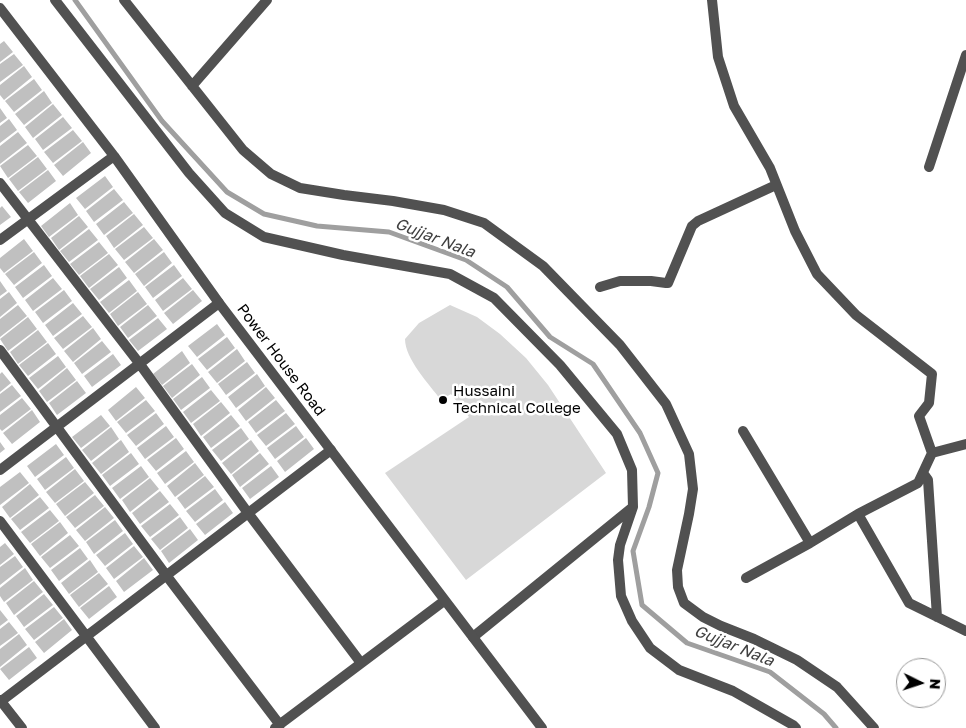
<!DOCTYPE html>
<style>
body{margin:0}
#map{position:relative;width:966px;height:728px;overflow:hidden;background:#fff;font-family:"Golos Text",sans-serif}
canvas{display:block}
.north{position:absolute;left:896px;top:658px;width:50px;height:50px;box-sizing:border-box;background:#fff;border:1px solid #999;border-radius:50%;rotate:94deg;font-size:14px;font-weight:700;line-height:20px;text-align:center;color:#000}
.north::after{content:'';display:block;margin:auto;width:18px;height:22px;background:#000;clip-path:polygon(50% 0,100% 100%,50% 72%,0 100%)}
</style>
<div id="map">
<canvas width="966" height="728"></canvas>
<div class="north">N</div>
</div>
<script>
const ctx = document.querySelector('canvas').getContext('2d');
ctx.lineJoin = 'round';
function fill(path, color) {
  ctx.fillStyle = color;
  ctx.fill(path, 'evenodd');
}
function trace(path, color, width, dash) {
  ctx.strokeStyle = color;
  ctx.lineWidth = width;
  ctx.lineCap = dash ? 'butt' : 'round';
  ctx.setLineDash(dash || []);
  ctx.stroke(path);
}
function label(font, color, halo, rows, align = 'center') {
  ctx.font = font + ' "Golos Text",sans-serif';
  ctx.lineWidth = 5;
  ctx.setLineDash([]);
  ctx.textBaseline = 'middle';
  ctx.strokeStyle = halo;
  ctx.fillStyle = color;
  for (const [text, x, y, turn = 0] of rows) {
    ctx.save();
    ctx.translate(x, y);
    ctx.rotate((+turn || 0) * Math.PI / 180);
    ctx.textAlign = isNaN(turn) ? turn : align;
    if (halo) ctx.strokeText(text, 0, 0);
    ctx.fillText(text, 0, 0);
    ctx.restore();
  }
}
fill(new Path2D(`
 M450,305L477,317L500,334L526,358L548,385L606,473L466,580L385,473L469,417L451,394L441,400C429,384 405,359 405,339L419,323Z`), '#d8d8d8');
trace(new Path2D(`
 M75,0L162,121L227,192L264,214L317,226L389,232L466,260L507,287L550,337L593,364L640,433L658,473L649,507L633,551L642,605L687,643L770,672L824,714L836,728`), '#9f9f9f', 5);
fill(new Path2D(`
 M4,41L13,52L0,62V44Z
 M14,54L23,65L0,82V64Z
 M24,66L32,77L4,100L0,95V85Z
 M34,79L42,90L14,112L5,101Z
 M44,91L52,103L24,125L15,114Z
 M53,104L62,115L33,138L25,127Z
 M0,108L7,118L0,123Z
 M63,117L72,128L43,150L35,139Z
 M9,119L17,130L0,143V126Z
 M73,130L82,141L53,163L44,152Z
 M18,132L27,143L0,164V146Z
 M83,142L91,153L63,176L54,165Z
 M28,145L37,156L8,178L0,166Z
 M38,157L47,169L18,191L9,179Z
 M48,170L56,181L28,203L19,192Z
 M105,176L113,187L85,209L76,198Z
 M114,189L123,200L94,222L86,211Z
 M124,202L133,213L104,235L96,224Z
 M70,203L78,215L49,237L41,226Z
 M2,206L11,217L0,225V208Z
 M134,214L143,225L114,248L106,236Z
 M79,216L88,227L59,250L51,238Z
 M144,227L153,238L124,260L115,249Z
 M89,229L98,240L69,262L60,251Z
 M24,239L33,251L4,273L0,268V258Z
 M154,239L163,250L134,273L125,262Z
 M99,242L108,253L79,275L70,264Z
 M34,252L42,263L14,285L5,274Z
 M164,252L172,263L144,286L135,274Z
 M109,254L118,265L89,288L80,276Z
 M44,265L52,276L23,298L15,287Z
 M174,265L182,276L153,298L145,287Z
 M119,267L127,278L99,300L90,289Z
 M53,278L62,289L33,311L25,300Z
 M183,278L192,289L163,311L155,300Z
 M129,280L137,291L109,313L100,302Z
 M0,281L7,291L0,296Z
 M64,290L72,301L43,323L35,312Z
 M193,290L202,301L173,324L164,313Z
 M9,292L17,303L0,317V299Z
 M138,292L147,304L118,326L110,314Z
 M73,303L82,314L53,336L45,325Z
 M18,305L27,316L0,337V319Z
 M148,305L157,316L128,338L120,327Z
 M83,316L92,327L63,349L54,338Z
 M28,317L37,329L8,351L0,339Z
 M158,318L167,329L138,351L129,340Z
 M217,324L225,335L197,357L188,346Z
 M93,328L101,339L73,362L64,351Z
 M38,330L47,342L18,364L10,352Z
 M227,337L235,348L207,370L198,359Z
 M102,341L111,352L82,374L74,363Z
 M48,343L56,354L28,376L19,365Z
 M237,349L245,361L217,383L208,372Z
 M182,351L190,363L162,385L153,374Z
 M113,354L121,365L92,387L84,376Z
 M58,356L66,367L38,389L29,378Z
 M247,362L255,373L226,395L218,384Z
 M192,364L200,375L172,398L163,386Z
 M67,368L76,380L47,402L39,391Z
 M2,372L11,383L0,392V374Z
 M257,374L265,386L236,408L228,397Z
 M202,377L210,388L181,410L173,399Z
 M77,381L86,393L57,415L49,403Z
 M12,385L21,396L0,412V394Z
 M136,387L145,398L116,421L108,410Z
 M266,387L275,398L246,421L238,410Z
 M211,390L220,401L191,423L183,412Z
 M22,398L31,409L2,431L0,429V415Z
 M146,400L155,411L126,433L117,422Z
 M276,400L285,411L256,433L248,422Z
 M221,402L230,413L201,436L193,424Z
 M32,410L40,422L12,444L3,433Z
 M156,413L164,424L136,446L127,435Z
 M286,413L295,424L266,446L257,435Z
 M101,415L110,426L81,448L72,437Z
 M231,415L240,426L211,448L203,437Z
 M166,426L174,437L145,459L137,448Z
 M296,426L304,437L275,459L267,448Z
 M111,427L119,439L91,461L82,450Z
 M241,428L249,439L221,461L212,450Z
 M176,438L184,449L156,471L147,460Z
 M306,438L314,449L285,472L277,461Z
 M121,440L129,452L101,474L92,463Z
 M251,440L259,451L231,474L222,463Z
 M0,442L5,449L0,453Z
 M56,444L64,455L35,477L27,466Z
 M186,451L194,462L165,484L157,473Z
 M131,453L139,464L110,486L102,475Z
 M260,453L269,464L240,487L232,475Z
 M66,457L74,468L45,490L37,479Z
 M195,463L204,475L175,497L167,486Z
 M141,466L149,477L120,499L112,488Z
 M271,466L279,477L250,499L242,488Z
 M75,469L84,481L55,503L46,492Z
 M20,472L29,483L0,505V487Z
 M205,476L214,487L185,509L177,498Z
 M150,478L159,489L130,512L122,500Z
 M85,482L94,493L65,516L56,504Z
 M30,484L39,495L10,518L2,507Z
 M215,489L223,500L195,522L186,511Z
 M160,491L169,502L140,524L132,513Z
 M95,495L104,506L75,528L66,517Z
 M40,497L49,508L20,530L11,519Z
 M225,502L233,513L205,535L196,524Z
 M170,504L179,515L150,537L141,526Z
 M105,507L114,518L85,541L76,530Z
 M50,510L59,521L30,543L21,532Z
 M180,517L188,528L160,550L151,539Z
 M115,520L123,531L94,554L86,542Z
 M60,522L68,533L40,556L31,544Z
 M190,529L198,540L169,563L161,551Z
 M125,533L133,544L105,566L96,555Z
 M70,535L79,546L50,568L41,557Z
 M5,543L14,554L0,565V547Z
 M134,546L143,557L114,579L106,568Z
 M80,548L88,559L59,581L51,570Z
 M15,556L23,567L0,585V567Z
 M144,558L153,570L124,592L116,581Z
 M90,560L98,572L69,594L61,583Z
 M25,568L33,580L4,602L0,596V588Z
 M99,573L108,584L79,607L70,595Z
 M34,581L43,592L14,615L6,603Z
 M109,586L117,597L89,619L80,608Z
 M44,594L53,605L24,627L16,616Z
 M54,607L63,618L34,640L25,629Z
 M0,610L8,620L0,626Z
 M64,619L72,630L44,653L35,642Z
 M9,622L18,633L0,646V629Z
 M19,634L27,645L0,667V649Z
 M29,647L37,658L9,680L0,669Z`), '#c0c0c0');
trace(new Path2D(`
 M55,0L189,173L225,213L264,237L343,255L450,274L494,298L560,365L617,434L632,470L633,507L620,545L618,560L621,596L632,621L650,648L679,670L733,691L793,725L796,728
 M124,0L243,150L271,174L300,188L344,195L393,201L444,210L484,223L543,266L620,345L666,404L689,454L693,489L689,514L677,570L678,587L684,603L703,617L721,626L754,639L797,660L837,687L874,728
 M712,0L718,57L734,106L770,168L795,231L817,274L856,315L932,374L929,403L919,416L932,453L918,483L858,514L810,543L746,578
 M192,86L267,0
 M929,167L966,55
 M0,183L139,363L248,513L361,663
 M600,287L620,281H651L666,283H668L692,226L698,221L776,185
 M0,350L166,575L280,725
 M743,431L810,543
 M932,453L966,444
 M0,470L219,303
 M923,473L928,480L937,617
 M858,514L909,603L966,631
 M0,521L155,728
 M473,637L633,507
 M0,700L22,728
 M0,702L331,450
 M275,728L444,601`), '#515151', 10);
trace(new Path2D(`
 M0,8L114,156L219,303L542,728
 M0,240L114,156`), '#515151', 10);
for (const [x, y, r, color] of [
 [443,400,5,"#000"]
]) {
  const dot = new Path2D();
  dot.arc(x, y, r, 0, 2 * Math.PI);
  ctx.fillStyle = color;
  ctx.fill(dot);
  trace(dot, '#fff', 2);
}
label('15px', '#000', '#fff', [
 ["Power House Road",281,360,53]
]);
label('15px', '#000', '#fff', [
 ["Hussaini",453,391],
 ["Technical College",453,408]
], 'left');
label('italic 16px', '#404040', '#fff', [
 ["Gujjar Nala",435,238,21],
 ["Gujjar Nala",734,646,22]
]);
</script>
